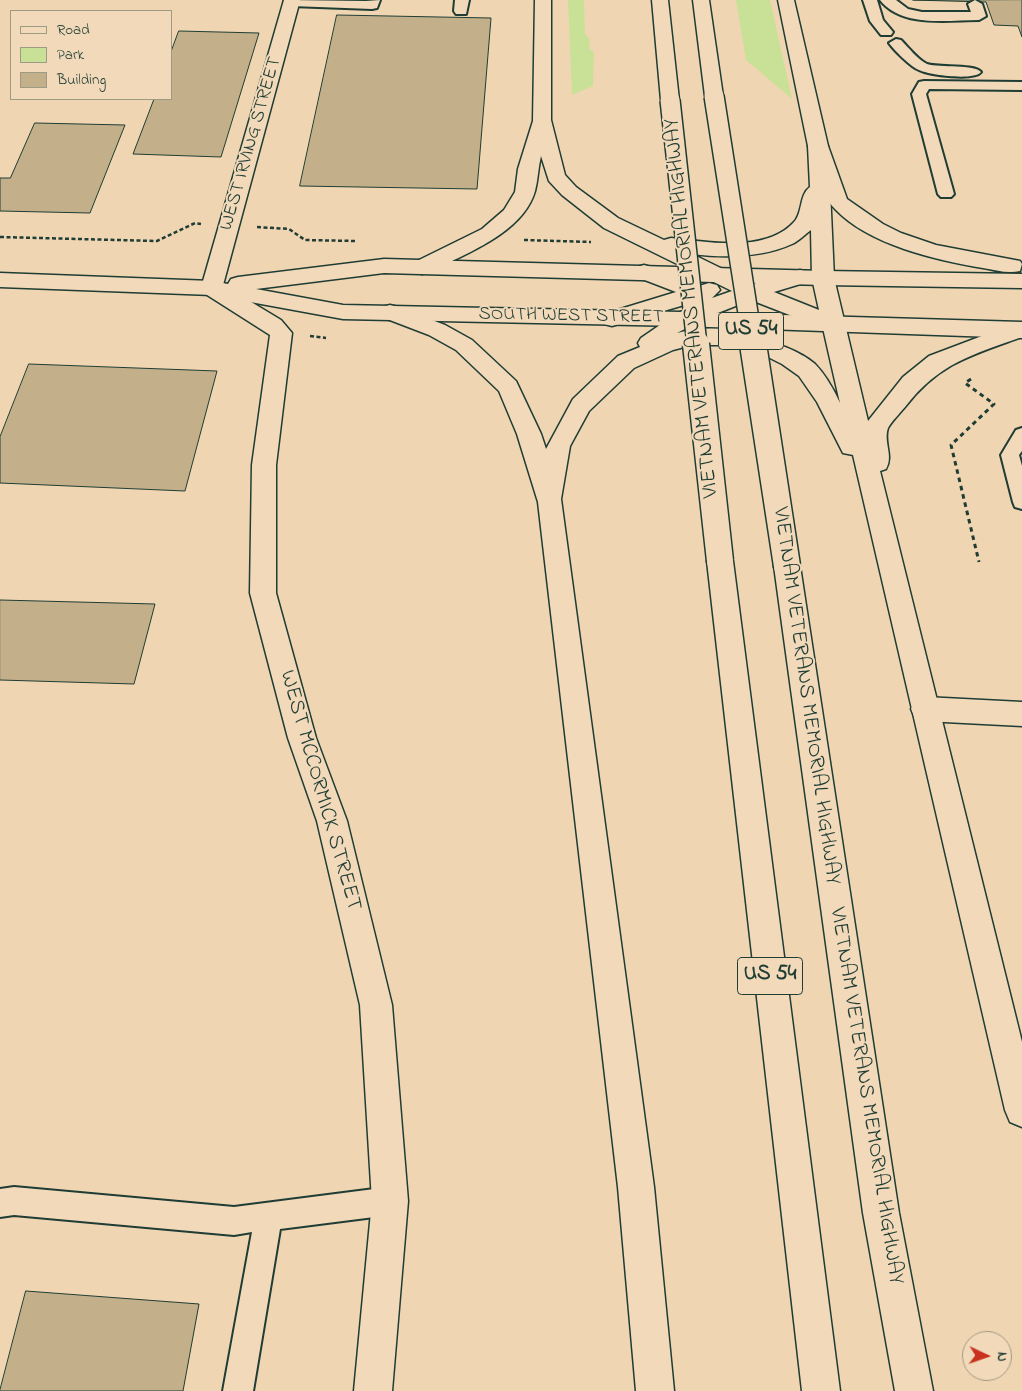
<!DOCTYPE html>
<style>
body{margin:0}
#map{position:relative;width:1022px;height:1391px;overflow:hidden;background:#f0d5b2;font-family:"Indie Flower",sans-serif}
canvas{display:block}
.legend{position:absolute;left:10px;top:10px;width:162px;height:90px;box-sizing:border-box;background:#f2d9ba;border:1px solid #9e9b84;margin:0;padding:6px 9px;list-style:none;font-size:15px;color:#1f3d34}
.legend li{display:flex;align-items:center;gap:10px;height:25px}
.legend b{width:25px;border:1px solid #9e9b84}
.north{position:absolute;left:962px;top:1331px;width:50px;height:50px;box-sizing:border-box;background:#f2d9ba;border:1px solid #9e9b84;border-radius:50%;rotate:93deg;font-size:14px;font-weight:700;line-height:20px;text-align:center;color:#1f3d34}
.north::after{content:'';display:block;margin:auto;width:18px;height:22px;background:#c8321e;clip-path:polygon(50% 0,100% 100%,50% 72%,0 100%)}
</style>
<div id="map">
<canvas width="1022" height="1391"></canvas>
<ul class="legend">
<li><b style="height:6px;background:#f2d9ba"></b>Road</li>
<li><b style="height:14px;background:#c9e196"></b>Park</li>
<li><b style="height:14px;background:#c3b08a"></b>Building</li>
</ul>
<div class="north">N</div>
</div>
<script>
const ctx = document.querySelector('canvas').getContext('2d');
ctx.lineJoin = 'round';
function fill(path, color) {
  ctx.fillStyle = color;
  ctx.fill(path, 'evenodd');
}
function trace(path, color, width, dash) {
  ctx.strokeStyle = color;
  ctx.lineWidth = width;
  ctx.lineCap = dash ? 'butt' : 'round';
  ctx.setLineDash(dash || []);
  ctx.stroke(path);
}
function label(font, color, halo, rows, align = 'center') {
  ctx.font = font + ' "Indie Flower",sans-serif';
  ctx.lineWidth = 4;
  ctx.setLineDash([]);
  ctx.textBaseline = 'middle';
  ctx.strokeStyle = halo;
  ctx.fillStyle = color;
  for (const [text, x, y, turn = 0] of rows) {
    ctx.save();
    ctx.translate(x, y);
    ctx.rotate((+turn || 0) * Math.PI / 180);
    ctx.textAlign = isNaN(turn) ? turn : align;
    if (halo) ctx.strokeText(text, 0, 0);
    ctx.fillText(text, 0, 0);
    ctx.restore();
  }
}
fill(new Path2D(`
 M568,0H584L585,34L589,38L590,50L594,52L593,86L572,95Z
 M736,0H770L792,99L746,60Z`), '#c9e196');
const building = new Path2D(`
 M1022,0V37L1018,26L994,25L986,2L913,0Z
 M337,15L491,18L477,189L300,186Z
 M179,31L259,33L221,157L133,154L154,99H171V52Z
 M35,123L125,125L90,213L0,211V178H10Z
 M29,364L217,371L185,491L0,483V437Z
 M0,600L155,604L134,684L0,680Z
 M26,1291L199,1304L183,1391H0Z`);
fill(building, '#c3b08a');
trace(building, '#1f3d34', 1);
const lane = new Path2D(`
 M286,0L366,1L380,0L377,8L372,9L291,6L286,5L284,2Z
 M455,0H469L466,14H456L454,11Z
 M863,0H877L883,20L893,32L891,35H881L870,21Z
 M880,0H896L908,9L922,12H971L968,4L975,0L982,4L986,16L979,20C948,20 902,28 880,0Z
 M896,39L901,40C908,47 918,60 927,64C940,68 975,64 981,72C974,81 929,75 919,70C911,67 894,50 889,43Z
 M924,81L1022,82V90L929,89L926,94L954,194L951,197H941L938,194L912,94L919,82Z
 M1022,428V451L1019,455L1022,466V509L1015,507L1013,502L1001,455L1016,430Z
 M14,1187L234,1207L390,1187L400,1191L404,1201L400,1211L390,1215L280,1229L253,1391H223L252,1232L234,1235L14,1215L0,1217V1189Z`);
const street = new Path2D(`
 M284,0H300L223,285L281,320L292,333L276,465V593L316,738L347,821L392,1005L408,1201L392,1391H354L372,1201L360,1005L317,821L288,738L250,593L252,465L270,335L204,293L201,288Z
 M925,697L1022,702V726L925,721L915,718L911,709L915,700Z`);
const secondary = new Path2D(`
 M818,140L825,142L828,146L847,199L883,224L901,233L936,245L1020,261L1022,264L1020,271C1008,274 995,270 983,268C936,260 869,245 835,209C820,194 815,166 808,146L811,142Z
 M384,259L823,271L1022,274V288L823,285L384,273L256,289L343,305L681,312L1022,322V338L681,326L343,319L212,295L0,287V273L212,281L228,284L231,279L238,277Z`);
const highway = new Path2D(`
 M535,0H551V120L565,175L576,187L618,218L664,240L671,238C708,242 766,253 794,222C803,213 799,195 810,187L808,146L778,0H794L828,146L834,278L868,421L903,377L929,356L1011,325L1022,323V337C972,355 939,363 905,407C900,413 892,421 888,428C883,442 894,456 886,469L880,471L1022,1042V1127L1010,1122L1005,1110L853,455L843,453L817,402L799,376L782,364L752,349L731,345H692L673,350L634,368L589,411L570,446L561,499L654,1187L674,1391H636L618,1187L538,502L517,434L499,391L456,350L429,335L382,317L379,312L382,307L390,305L398,307L445,325L472,340L516,381L541,434L546,449L573,399L618,356L640,347L638,343L641,338L676,314L702,302L698,301L612,326L604,324L601,319L604,314L676,292L637,277L633,272L637,267L644,265L651,267L699,286L709,283L717,285L720,290L712,298L732,291L604,228L562,195L549,181L541,156C538,168 538,180 535,191C523,233 465,254 429,272L422,274L415,272L412,267L415,262L482,229L504,210L515,192L518,169L533,121ZM811,230L812,278L819,310L774,292L807,282L811,277L807,272L800,270L753,284L692,254C725,258 761,258 792,244C799,241 805,234 811,230ZM751,300L823,328L840,403C834,390 825,374 815,364C807,357 795,351 785,347C752,331 714,323 677,333L710,316Z
 M652,0H668L679,100L677,104L670,106L663,104L661,100Z
 M693,0H709L723,96L720,100L714,102L708,100L705,96Z
 M720,551L729,554L733,561L840,1391H802L707,561L711,554Z
 M787,556L796,559L800,566L899,1213L933,1391H895L863,1213L774,566L778,559Z`);
trace(lane, '#1f3d34', 4);
trace(street, '#1f3d34', 3);
trace(secondary, '#1f3d34', 3);
trace(highway, '#1f3d34', 3);
trace(new Path2D(`
 M257,227L289,229L305,240L355,241
 M0,237L157,241L195,223L201,224
 M524,240L591,242
 M310,336L326,338`), '#1f3d34', 2.5, [4, 2.5]);
trace(new Path2D(`
 M971,379L965,383L994,404L951,445L979,562`), '#1f3d34', 3, [4.5, 4]);
fill(lane, '#f2d9ba');
fill(street, '#f2d9ba');
fill(secondary, '#f2d9ba');
fill(highway, '#f2d9ba');
const highwayBridgeFar1 = new Path2D(`
 M714,96L753,345
 M670,100L697,345`);
const highwayBridge = new Path2D(`
 M696,344L720,561
 M753,344L787,566`);
trace(highwayBridgeFar1, '#1f3d34', 22, []);
trace(highwayBridge, '#1f3d34', 29, []);
trace(highwayBridgeFar1, '#f2d9ba', 19);
trace(highwayBridge, '#f2d9ba', 26);
label('19px', '#1f3d34', '#f2d9ba', [
 ["WEST IRVING STREET",252,144,-74],
 ["SOUTH WEST STREET",571,317,1]
]);
for (const [x, y, w] of [
 [751,331,65],
 [770,976,65]
]) {
  const box = new Path2D();
  box.roundRect(x - w / 2, y - 18.5, w, 37, 4);
  ctx.fillStyle = '#f2d9ba';
  ctx.fill(box);
  trace(box, '#1f3d34', 1);
}
label('bold 21px', '#1f3d34', null, [
 ["US 54",751,331],
 ["US 54",770,976]
]);
label('22px', '#1f3d34', '#f2d9ba', [
 ["VIETNAM VETERANS MEMORIAL HIGHWAY",693,308,-96],
 ["VIETNAM VETERANS MEMORIAL HIGHWAY",805,696,82],
 ["WEST MCCORMICK STREET",319,791,74],
 ["VIETNAM VETERANS MEMORIAL HIGHWAY",865,1096,81]
]);
</script>
